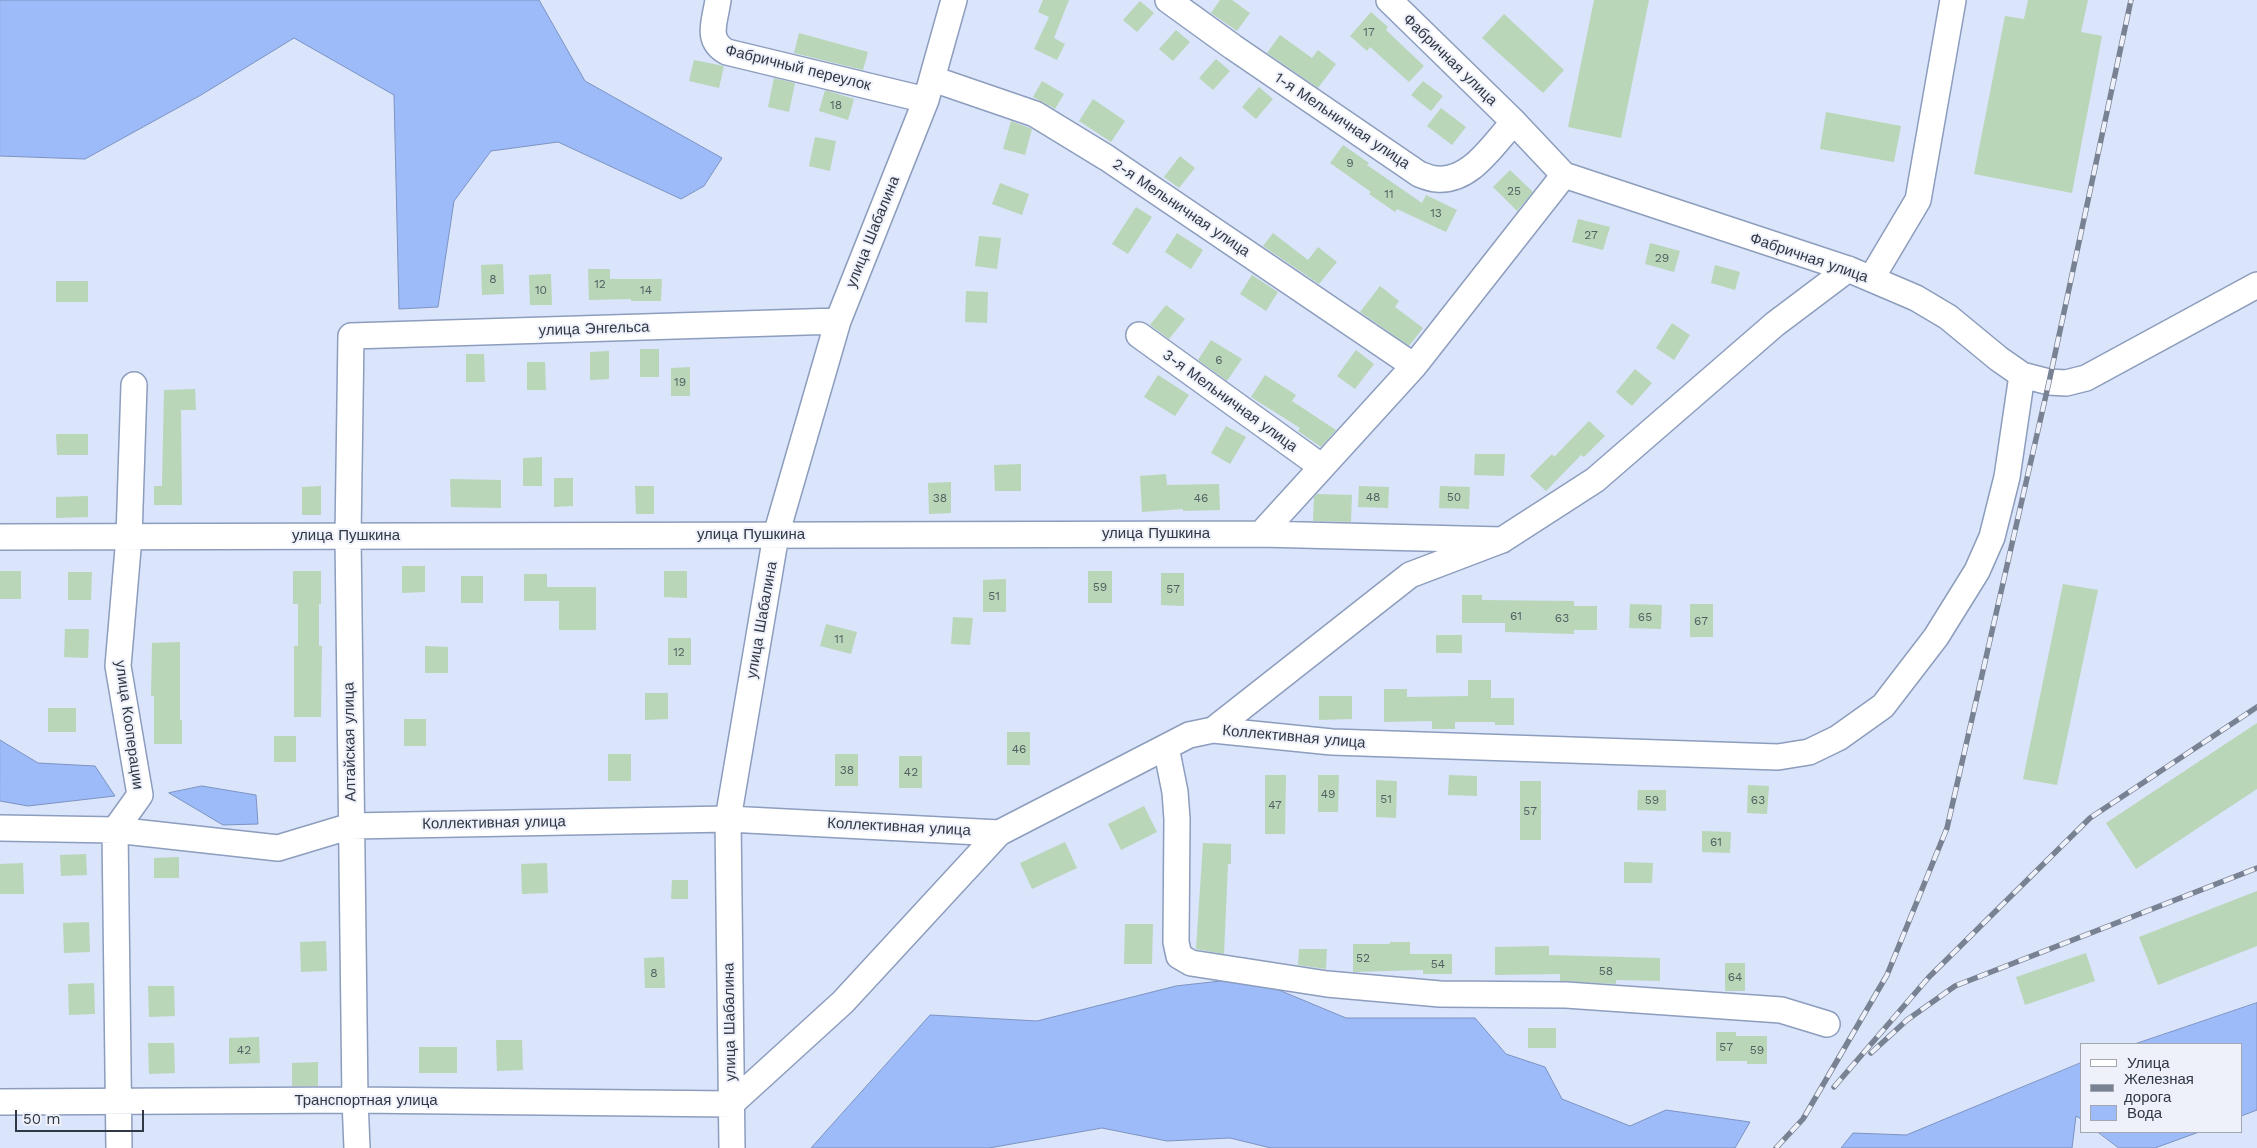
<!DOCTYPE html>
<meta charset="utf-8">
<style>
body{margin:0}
#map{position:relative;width:2257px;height:1148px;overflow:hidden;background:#dae4fa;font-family:"Work Sans",sans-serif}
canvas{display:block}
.legend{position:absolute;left:2080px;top:1043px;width:162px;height:90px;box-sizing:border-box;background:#eef1f9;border:1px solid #a2a7b1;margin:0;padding:6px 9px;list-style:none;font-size:15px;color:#303745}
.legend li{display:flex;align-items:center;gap:10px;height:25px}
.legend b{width:25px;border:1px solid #a2a7b1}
.scale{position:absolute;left:15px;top:1110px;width:129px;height:22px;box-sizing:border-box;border:2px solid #303745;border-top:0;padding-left:6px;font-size:15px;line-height:18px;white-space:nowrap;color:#303745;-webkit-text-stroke:4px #eef1f9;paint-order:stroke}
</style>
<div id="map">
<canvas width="2257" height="1148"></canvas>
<ul class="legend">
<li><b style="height:6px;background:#fff"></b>Улица</li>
<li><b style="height:6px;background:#798293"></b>Железная дорога</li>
<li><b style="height:14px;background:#9dbbf8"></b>Вода</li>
</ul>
<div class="scale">50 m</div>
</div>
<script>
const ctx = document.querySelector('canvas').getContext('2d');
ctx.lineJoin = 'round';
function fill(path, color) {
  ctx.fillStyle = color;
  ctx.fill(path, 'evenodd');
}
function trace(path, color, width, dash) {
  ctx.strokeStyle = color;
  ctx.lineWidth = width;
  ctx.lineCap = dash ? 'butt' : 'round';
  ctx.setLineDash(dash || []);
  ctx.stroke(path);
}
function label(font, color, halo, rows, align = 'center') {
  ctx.font = font + ' "Work Sans",sans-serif';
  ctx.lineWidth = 4;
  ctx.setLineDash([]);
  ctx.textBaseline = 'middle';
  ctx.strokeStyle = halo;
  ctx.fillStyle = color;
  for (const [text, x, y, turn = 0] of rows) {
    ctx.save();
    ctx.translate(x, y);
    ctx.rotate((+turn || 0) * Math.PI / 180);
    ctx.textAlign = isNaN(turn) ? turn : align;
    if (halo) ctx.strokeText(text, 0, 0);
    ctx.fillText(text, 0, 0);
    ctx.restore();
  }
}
const water = new Path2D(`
 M0,0H539L585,81L722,158L704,186L681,199L558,142L491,151L454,201L438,307L399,309L394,95L294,38L201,95L85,159L0,156Z
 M0,740L38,763L95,766L115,796L28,806L0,801Z
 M202,786L256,795L258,824L223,825L169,793Z
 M1250,978L1346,1018H1475L1506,1054L1545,1067L1562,1099L1630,1126L1666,1110L1750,1122L1735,1148H1271L1230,1138L1167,1141L1102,1128L989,1148H811L930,1015L1037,1021L1176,986Z
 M2257,1003V1110L2241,1116V1044H2135Z
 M2081,1063V1119L2076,1116L2072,1148H1841L1853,1133L1906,1135Z
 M2098,1132H2199L2155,1148H2119Z`);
fill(water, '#9dbbf8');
trace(water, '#7c93c2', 1);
fill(new Path2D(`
 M1043,0H1069L1054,38L1065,44L1057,60L1034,49L1049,17L1038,12Z
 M1220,0H1232L1250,13L1237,31L1211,13Z
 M1594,0H1649L1621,138L1568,127Z
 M2028,0H2088L2081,32L2102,36L2072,193L1974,174L2005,16L2024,19Z
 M1140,1L1154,13L1137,32L1123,20Z
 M1371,12L1388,27L1386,30L1424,66L1409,82L1370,47L1367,51L1350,36Z
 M1504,14L1564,70L1543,93L1482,38Z
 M1176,30L1190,42L1173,61L1159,49Z
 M799,33L868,52L863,70L794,53Z
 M1280,35L1312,58L1318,50L1336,64L1318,88L1267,53Z
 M1216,59L1230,71L1213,90L1199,78Z
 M694,60L724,66L719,88L689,81Z
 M774,78L795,83L789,112L768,107Z
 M1042,81L1064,94L1055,109L1033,97Z
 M1423,81L1443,96L1431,111L1411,95Z
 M1259,87L1273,99L1256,119L1242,107Z
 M825,90L854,99L848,120L819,111Z
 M1093,99L1125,121L1111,142L1079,121Z
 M1441,108L1466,127L1452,145L1427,126Z
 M1826,112L1901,126L1894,162L1820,149Z
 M1011,121L1032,129L1025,155L1003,149Z
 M815,137L836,141L830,171L809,166Z
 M1343,145L1369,163L1367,165L1422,203L1426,195L1457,210L1446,232L1397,209L1395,212L1369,194L1371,192L1330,163Z
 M1180,156L1195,168L1179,188L1164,177Z
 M1510,170L1533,192L1517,211L1493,187Z
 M1000,183L1029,194L1022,215L992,204Z
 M1136,207L1152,217L1128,254L1112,244Z
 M1578,219L1610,227L1603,250L1572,242Z
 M1177,233L1203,250L1191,269L1165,252Z
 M1273,233L1308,260L1318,247L1337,262L1319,284L1263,246Z
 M979,236L1001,238L997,269L975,266Z
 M1650,243L1680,251L1674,272L1645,264Z
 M503,264L504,294L482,295L481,265Z
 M1715,265L1740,272L1735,290L1711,283Z
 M588,269H610V279H662L661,301H631V299L589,300Z
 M551,274L552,305H530L529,275Z
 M1252,275L1278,292L1266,311L1240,294Z
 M56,281H88V302H56Z
 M1380,286L1399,301L1395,307L1423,328L1409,346L1360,312Z
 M966,291L988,292L987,323L965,322Z
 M1166,305L1185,319L1169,339L1150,325Z
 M1672,323L1690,335L1674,360L1656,348Z
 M1211,340L1242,359L1227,381L1198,360Z
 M640,349H659V377H640Z
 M1356,350L1374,364L1355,389L1337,376Z
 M609,351V379L590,380V352Z
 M466,354H484L485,382H466Z
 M527,362H545L546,390H527Z
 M690,367V396H671V368Z
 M1635,369L1652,383L1632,406L1616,392Z
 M1158,375L1189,395L1175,416L1144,397Z
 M1265,375L1296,395L1292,401L1336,430L1321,447L1298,431L1300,428L1251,397Z
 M195,389L196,410H181L182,505H154V486H162L164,390Z
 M1589,421L1605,436L1584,457L1581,455L1546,491L1530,476L1552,454L1554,457Z
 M1226,426L1246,437L1230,464L1211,453Z
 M56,434H88V455H57Z
 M1475,454H1505L1504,476L1474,475Z
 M542,457V486H523V458Z
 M1021,464V491H995L994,465Z
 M1166,474L1167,485L1219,484L1220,510L1183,511V509L1142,512L1140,476Z
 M554,478H573V506L554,507Z
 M450,479L501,480V508L451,507Z
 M951,482V513L929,514L928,483Z
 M321,486V515H302V487Z
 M635,486H654V514H636Z
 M1359,486L1389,487L1388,508L1358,507Z
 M1440,486L1470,487L1469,509L1439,508Z
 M1317,494L1352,495L1351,522L1313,521L1314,497Z
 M88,496V517L56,518V497Z
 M402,566H425V592L402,593Z
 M0,571H21V599H0Z
 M293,571H321V604H319V646H322L321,717H294V646H298V604H293Z
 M664,571H687V598L664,597Z
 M1088,571H1112V603H1088Z
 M68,572H92L91,600H68Z
 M1161,573H1184V606L1161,605Z
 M524,574H547V587H596V630H559V601H524Z
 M461,576H483V603H461Z
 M1006,579V612H983V580Z
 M2063,584L2098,590L2057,785L2023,779Z
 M1462,595H1482V600L1574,601V606H1597V630H1574V634L1505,632V623H1462Z
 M1630,604L1662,605L1661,629L1629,628Z
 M1690,604H1713V637H1690Z
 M953,617L973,618L970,645L951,644Z
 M826,624L857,632L851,654L820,646Z
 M65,629H89L88,658L64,657Z
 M1436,635H1462V653H1436Z
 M668,638H691V665H668Z
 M180,642V720H182V744H154V696H151L152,643Z
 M425,646L448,647V673H425Z
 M1468,680H1491V698H1514V725H1495V722H1455V729H1432V721L1384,722V689H1407V697L1468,696Z
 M645,693H668V719L645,720Z
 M1319,696H1352V719L1319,720Z
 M48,708H76V732H48Z
 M404,719H426V746H404Z
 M2257,723V789L2136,869L2106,823Z
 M1007,732H1030V765H1007Z
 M274,736H296V762H274Z
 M608,754H631V781H608Z
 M835,754H858V786H835Z
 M899,756H922V788H899Z
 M1265,775H1286L1285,834H1265Z
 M1318,775H1339L1338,812H1318Z
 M1449,775L1477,776V796L1448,795Z
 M1376,780L1397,781L1396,818L1376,817Z
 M1520,781H1541V840H1520Z
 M1748,785L1769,786L1767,814L1747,813Z
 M1638,790H1666V811L1637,810Z
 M1144,806L1157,832L1121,850L1108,824Z
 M1702,831L1731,832L1730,853L1702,852Z
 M1065,842L1077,868L1032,889L1020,863Z
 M1203,843L1231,844V864H1228L1224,954L1196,949Z
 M86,854L87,875L61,876L60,855Z
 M179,857V878H154V858Z
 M1624,862L1653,863L1652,883H1624Z
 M23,863L24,894H0V864Z
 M547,863L548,893L522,894L521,864Z
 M672,880H688V899H671Z
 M2257,891V946L2158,985L2139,937Z
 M89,922L90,952L64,953L63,923Z
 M1125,924H1153L1152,964H1124Z
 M326,941L327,971L301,972L300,942Z
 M1390,942H1410V954H1452V974H1423V970L1353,972V944H1390Z
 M1549,946V955L1660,958V981L1616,980V984L1560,981V974L1495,975V947Z
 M1299,949H1327L1326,969L1298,965Z
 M2086,953L2095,981L2025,1005L2016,977Z
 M664,957L665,988H645L644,958Z
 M1725,963H1745V991H1725Z
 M94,983L95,1014L69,1015L68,984Z
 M148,986H174L175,1016L149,1017Z
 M1528,1028H1556V1048H1528Z
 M1716,1032H1736V1036H1767V1064H1747V1061H1716Z
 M259,1037L260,1063L229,1064V1038Z
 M496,1040H522L523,1070L497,1071Z
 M148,1043H174L175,1073L149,1074Z
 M419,1047H457V1073H419Z
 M318,1062V1086H292V1063Z`), '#b9d6b8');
const minor = new Path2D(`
 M718,0C715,22 705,40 727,52L926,100
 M1168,0L1233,47L1419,174C1424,176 1431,179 1437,179C1471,182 1493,144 1514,122
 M1389,0L1514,122L1564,175L1848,269L1916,298L1948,317L1999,359L2022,375L2049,382L2066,383L2086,378L2257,285
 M933,79L1035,114L1107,158L1414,366
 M1871,279L1918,200L1953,0
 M1139,335L1322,467
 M1261,534L1414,366L1564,175
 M0,537L1261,534L1502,540
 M1213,730L1410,575L1502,540L1595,480L1775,324L1848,269
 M1166,747L1175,792L1177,819L1176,942L1179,956L1191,963L1327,984L1440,994L1566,995L1781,1010L1827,1024
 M0,828L115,830L278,848L351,826L728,819L999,833L1189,735L1213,730L1332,742L1778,757L1809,752L1838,738L1883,706L1936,637L1977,571L1992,537L2007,477L2022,375
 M0,1102L355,1100L731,1104L843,1002L999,833
 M119,1148L115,830L140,795L118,666L129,537L134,385
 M357,1148L355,1100L348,536L351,336L838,321
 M732,1148L728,819L776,535L838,321L926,100L954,0`);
trace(minor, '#8c9dbd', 28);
trace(minor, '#fff', 25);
const rail = new Path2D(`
 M1871,1053L1907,1020L1955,986L2257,868
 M1834,1087L1929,977L2090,818L2257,707
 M1776,1148L1803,1119L1887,975L1947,828L2049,382L2131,0`);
trace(rail, '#798293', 5.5);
trace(rail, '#eef1f9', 4, [11]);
label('12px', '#525f62', null, [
 ["17",1369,32],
 ["18",836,105],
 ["9",1350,163],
 ["25",1514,191],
 ["11",1389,194],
 ["13",1436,213],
 ["27",1591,235],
 ["29",1662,258],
 ["8",493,279],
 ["12",600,284],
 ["10",541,290],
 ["14",646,290],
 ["6",1219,360],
 ["19",680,382],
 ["48",1373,497],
 ["50",1454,497],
 ["38",940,498],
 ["46",1201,498],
 ["59",1100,587],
 ["57",1173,589],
 ["51",994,596],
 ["61",1516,616],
 ["65",1645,617],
 ["63",1562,618],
 ["67",1701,621],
 ["11",839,639],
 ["12",679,652],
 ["46",1019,749],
 ["38",847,770],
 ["42",911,772],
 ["49",1328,794],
 ["51",1386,799],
 ["59",1652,800],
 ["63",1758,800],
 ["47",1275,805],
 ["57",1530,811],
 ["61",1716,842],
 ["52",1363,958],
 ["54",1438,964],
 ["58",1606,971],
 ["8",654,973],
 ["64",1735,977],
 ["57",1726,1047],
 ["42",244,1050],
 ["59",1757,1050]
]);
label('15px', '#303745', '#eef1f9', [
 ["Фабричная улица",1450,60,44],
 ["Фабричный переулок",798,68,14],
 ["1-я Мельничная улица",1342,121,34],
 ["2-я Мельничная улица",1181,208,34],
 ["улица Шабалина",873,232,-68],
 ["Фабричная улица",1809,258,19],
 ["улица Энгельса",594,329,-2],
 ["3-я Мельничная улица",1230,401,36],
 ["улица Пушкина",1156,534],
 ["улица Пушкина",751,535],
 ["улица Пушкина",346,536],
 ["улица Шабалина",762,620,-80],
 ["улица Кооперации",129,725,82],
 ["Коллективная улица",1294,737,5],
 ["Алтайская улица",350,742,-91],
 ["Коллективная улица",494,823,-1],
 ["Коллективная улица",899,827,3],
 ["улица Шабалина",730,1022,-91],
 ["Транспортная улица",366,1101]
]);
</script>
